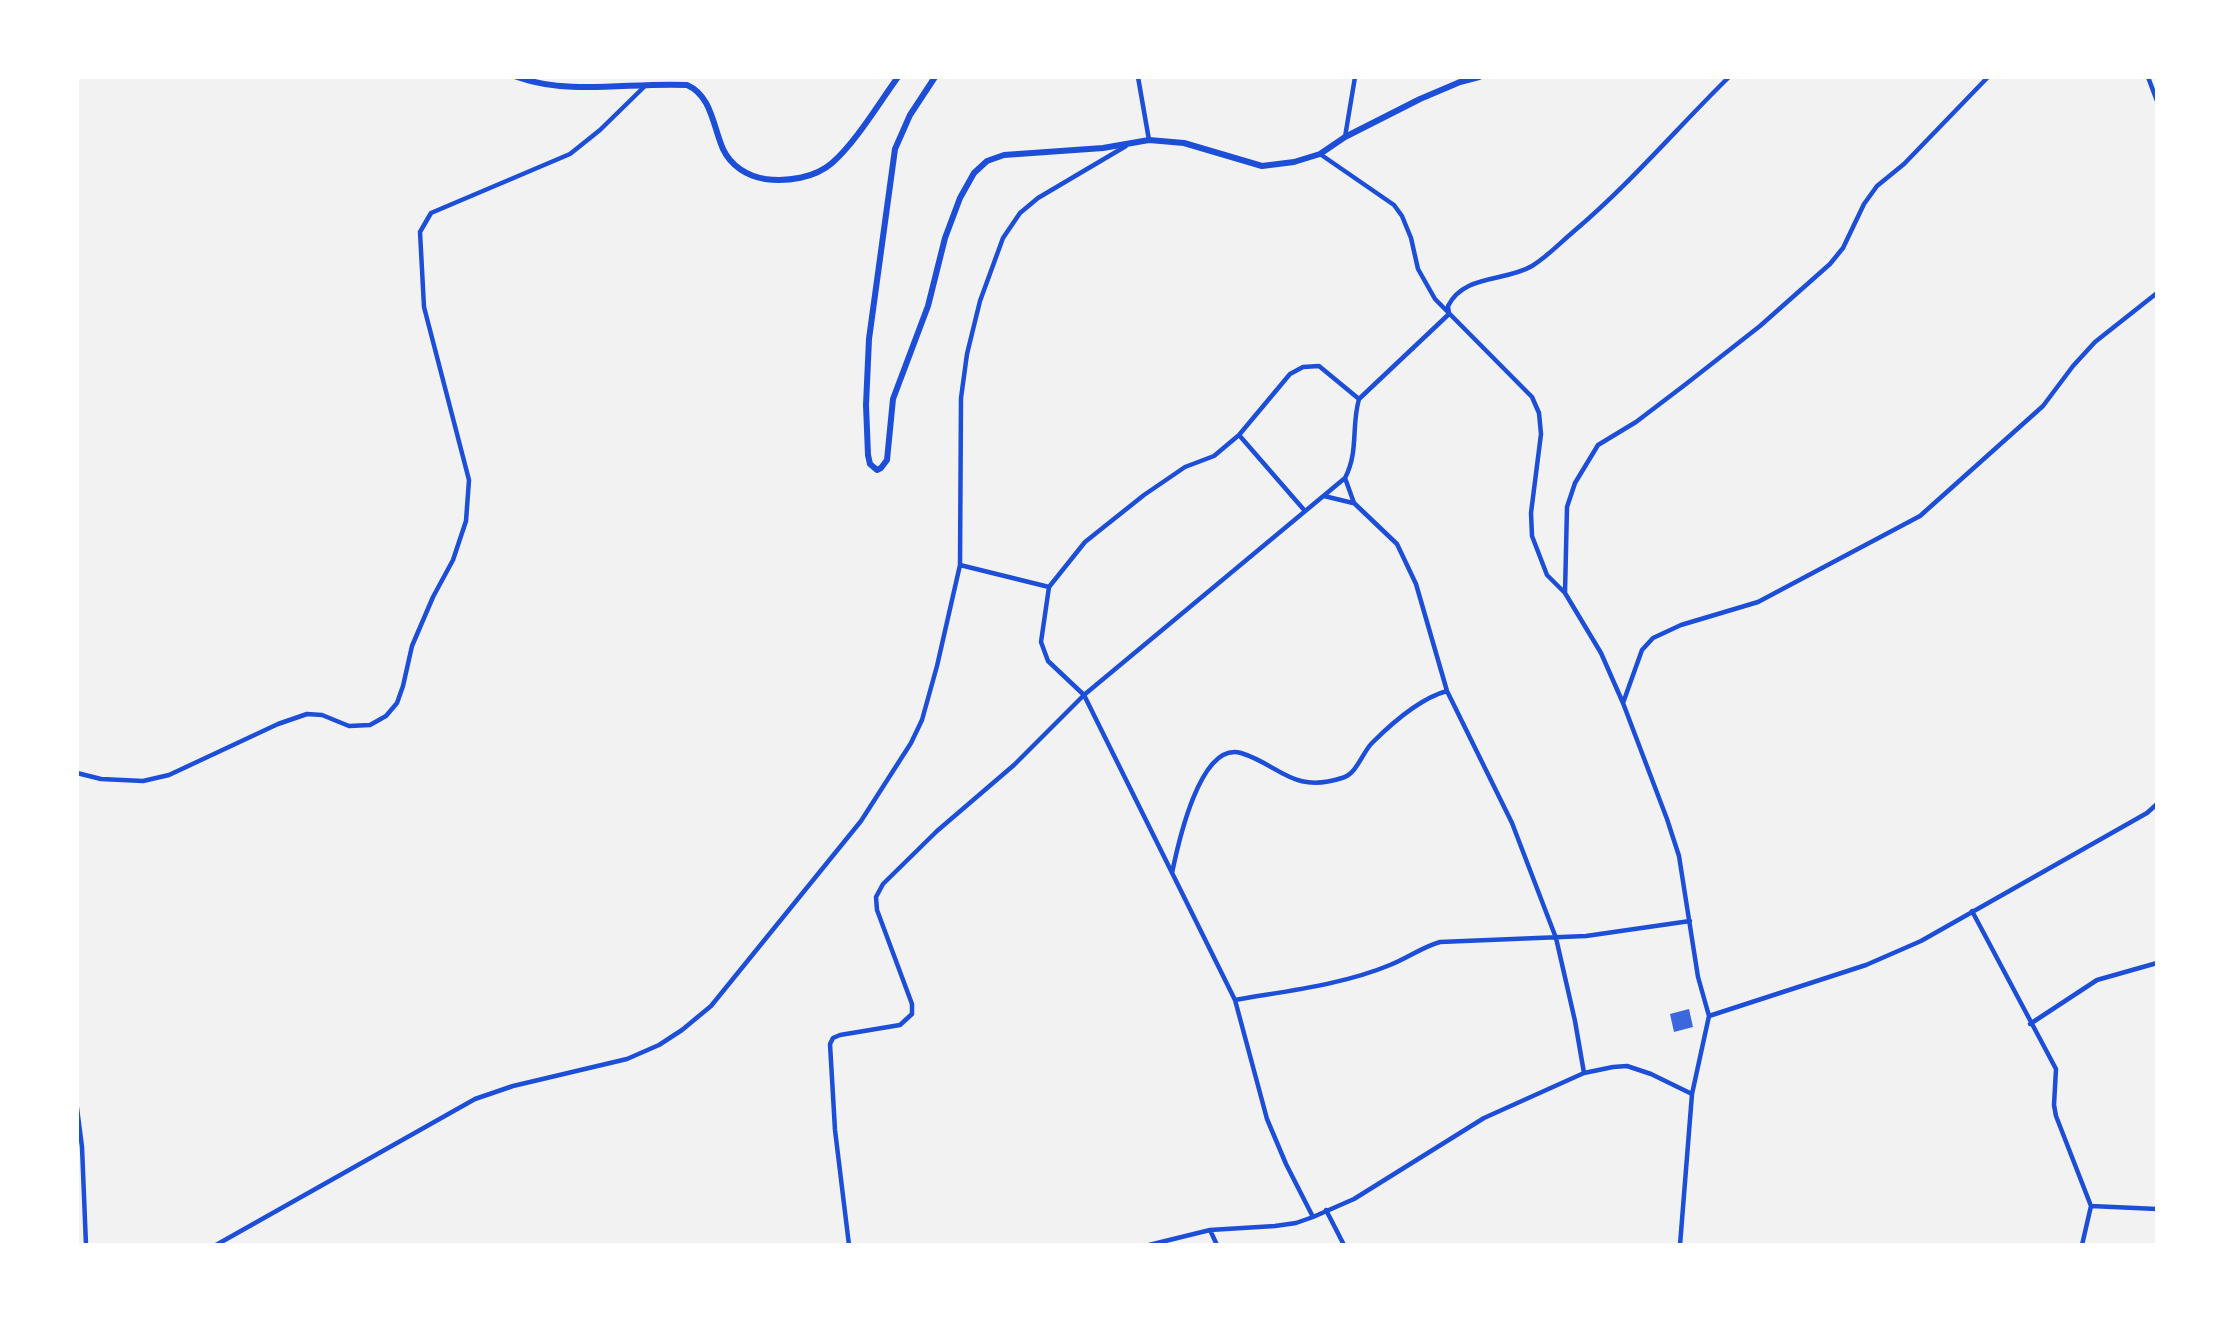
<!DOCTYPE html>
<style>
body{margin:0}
#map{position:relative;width:2234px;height:1322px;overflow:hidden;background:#f2f2f2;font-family:Poppins,sans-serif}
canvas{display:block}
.frame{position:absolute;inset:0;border:79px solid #fff;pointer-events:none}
</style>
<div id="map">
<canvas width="2234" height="1322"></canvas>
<div class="frame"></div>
</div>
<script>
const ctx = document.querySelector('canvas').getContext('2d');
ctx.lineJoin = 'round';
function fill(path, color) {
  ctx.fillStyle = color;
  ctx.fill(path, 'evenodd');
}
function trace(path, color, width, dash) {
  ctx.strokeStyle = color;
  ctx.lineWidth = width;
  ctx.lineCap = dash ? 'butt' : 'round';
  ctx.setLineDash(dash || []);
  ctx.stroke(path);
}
fill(new Path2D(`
 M1689,1009L1693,1027L1674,1032L1670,1014Z`), '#3d67dc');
trace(new Path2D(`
 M1138,77L1149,140
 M2148,77L2157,101
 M1345,137L1355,77
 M1320,154L1394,205L1402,216L1411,238L1418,269L1435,299L1532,397L1539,413L1541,434L1531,513L1532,536L1547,575L1565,593L1601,653L1623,703L1667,819L1679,856L1698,977L1709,1016L1692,1094L1680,1245
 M1239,435L1305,511
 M1345,478L1354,503L1397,544L1416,584L1447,691L1512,823L1556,938L1575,1021L1584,1073
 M1324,496L1353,503
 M960,565L1049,587
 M1565,593L1567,507L1575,483L1598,445L1636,422L1686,384L1760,326L1830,264L1843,248L1864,204L1877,186L1904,164L1988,77
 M1623,703L1642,650L1653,638L1681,625L1758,602L1920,516L2043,406L2073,366L2095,342L2157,293
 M77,773L101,779L143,781L169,775L278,724L307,714L322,715L349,726L370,725L386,716L397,703L403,686L412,646L433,597L453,560L466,521L469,480L424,307L420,232L431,213L570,154L600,130L646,85
 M1172,873C1178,844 1200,741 1241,753C1280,765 1292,794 1342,778C1357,774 1362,753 1372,743C1391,724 1421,698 1447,691
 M1972,911L2056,1069L2054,1105L2056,1116L2091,1206L2157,1209
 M1235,1000C1286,991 1342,985 1390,965C1408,958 1422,947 1440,942L1586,936L1690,921
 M1709,1016L1866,965L1921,941L2147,813L2157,804
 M2030,1024L2097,980L2157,963
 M77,1108L82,1147L86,1245
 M1326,1210L1344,1245
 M1313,1217L1286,1164L1267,1119L1235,1000L1084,695L1048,661L1041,642L1049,587L1085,542L1144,495L1185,467L1214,456L1239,435L1290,374L1303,367L1319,366L1359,399L1449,314L1448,306C1464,274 1505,282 1532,266C1547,257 1560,243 1573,232C1630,184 1677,128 1729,77
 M1210,1230L1217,1245
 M216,1245L475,1099L513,1086L627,1059L659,1045L682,1030L711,1006L861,821L911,743L922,720L937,666L960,565L961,398L967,354L980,301L1003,238L1020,213L1038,198L1126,146
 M849,1245L835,1130L830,1044L833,1038L840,1035L900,1025L912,1014V1004L877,910L876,897L883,884L937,831L1014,765L1084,695L1345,478C1359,451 1351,427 1359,399
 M1149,1245L1210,1230L1275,1226L1296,1223L1313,1217L1354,1199L1484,1118L1584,1073L1613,1067L1627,1066L1651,1074L1692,1094
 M2082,1245L2091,1206`), '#1d4ed8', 4.5);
trace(new Path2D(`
 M517,77C571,96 631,82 687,85C712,96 713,127 723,149C731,166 747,176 765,179C787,182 815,178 832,163C856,142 879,103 898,77
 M935,77L910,115L895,149L869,339L866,405L868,455L870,464L877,470L881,468L887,460L893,399L928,306L945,238L960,198L974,173L987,161L1004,155L1103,148L1149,140L1184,143L1262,166L1294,162L1320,154L1345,137L1420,99L1460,82L1479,77`), '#1d4ed8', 6);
</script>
